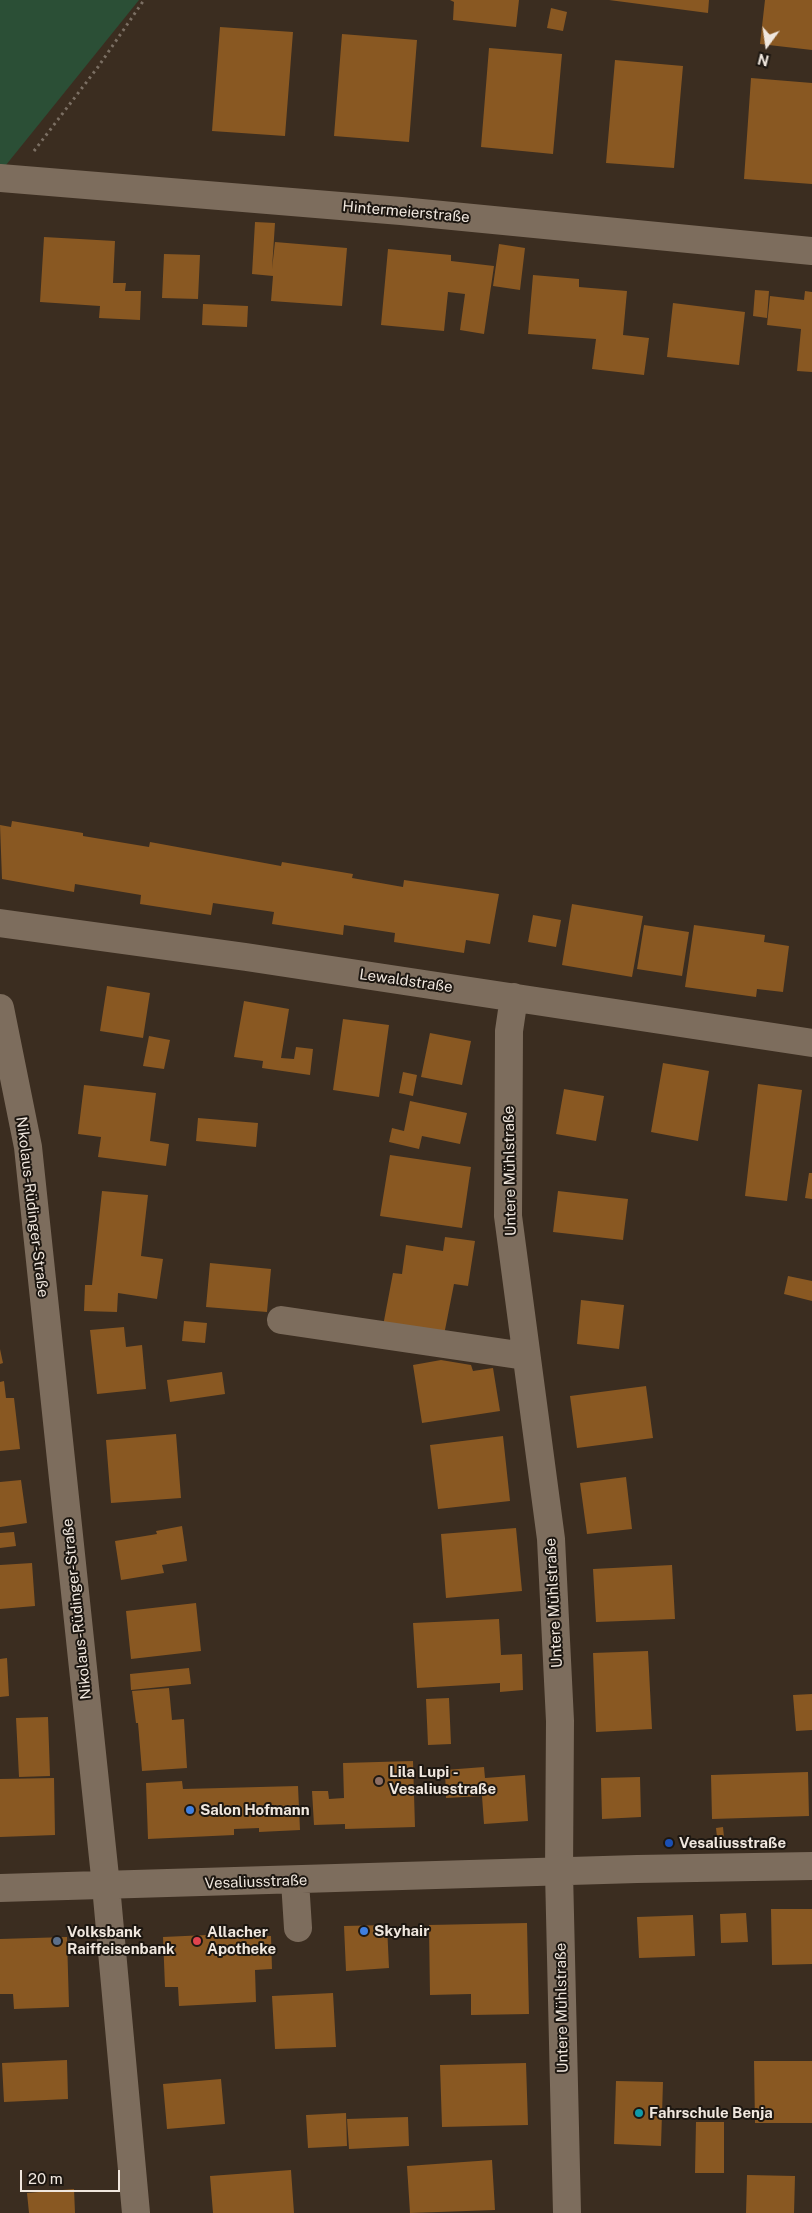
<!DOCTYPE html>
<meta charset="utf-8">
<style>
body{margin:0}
#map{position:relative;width:812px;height:2213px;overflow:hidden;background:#3b2d20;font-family:"Public Sans",sans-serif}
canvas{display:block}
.north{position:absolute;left:742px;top:20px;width:50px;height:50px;-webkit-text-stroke:4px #1d1711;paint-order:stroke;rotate:194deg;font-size:14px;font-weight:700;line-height:20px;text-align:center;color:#f0e7de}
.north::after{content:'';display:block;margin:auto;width:18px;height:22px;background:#f0e7de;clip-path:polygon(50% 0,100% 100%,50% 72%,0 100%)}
.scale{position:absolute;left:20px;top:2170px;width:100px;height:22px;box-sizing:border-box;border:2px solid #f0e7de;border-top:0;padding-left:6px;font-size:15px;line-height:18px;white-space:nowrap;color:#f0e7de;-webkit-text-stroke:4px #1d1711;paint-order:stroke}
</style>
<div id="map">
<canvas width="812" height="2213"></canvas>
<div class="north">N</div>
<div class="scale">20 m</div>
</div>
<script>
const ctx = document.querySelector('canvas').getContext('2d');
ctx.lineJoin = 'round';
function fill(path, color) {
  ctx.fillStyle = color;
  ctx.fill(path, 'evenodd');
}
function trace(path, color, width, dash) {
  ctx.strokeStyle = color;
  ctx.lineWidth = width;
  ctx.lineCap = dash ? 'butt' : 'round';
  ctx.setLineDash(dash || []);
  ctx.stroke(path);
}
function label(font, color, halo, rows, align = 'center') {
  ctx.font = font + ' "Public Sans",sans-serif';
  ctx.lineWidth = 4;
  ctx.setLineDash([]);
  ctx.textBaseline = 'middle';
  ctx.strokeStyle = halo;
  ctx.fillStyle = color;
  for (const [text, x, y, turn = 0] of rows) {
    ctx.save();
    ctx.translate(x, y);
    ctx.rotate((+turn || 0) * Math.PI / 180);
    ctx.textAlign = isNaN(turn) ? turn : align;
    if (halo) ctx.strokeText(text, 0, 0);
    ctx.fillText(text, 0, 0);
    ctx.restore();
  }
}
fill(new Path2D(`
 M0,0H139L6,165H0Z`), '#2b4f36');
fill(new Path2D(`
 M519,0L516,27L453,20L454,2L450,0Z
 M609,0H709L708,13Z
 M765,0H812V50L760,44Z
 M551,8L567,12L563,31L547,28Z
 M220,27L293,32L285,136L212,131Z
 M342,34L417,40L409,142L334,136Z
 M489,48L562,54L553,154L481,147Z
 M615,60L683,66L674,168L606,163Z
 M751,78L812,83V184L744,179Z
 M255,222L275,223L272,269L275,242L347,248L342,306L271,301L273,276L252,274Z
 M44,237L115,241L113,283H126L125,291H141L140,320L99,318L100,306L40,302Z
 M499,244L525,248L520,290L493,286Z
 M388,249L451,255V261L494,266L484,334L460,330L465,294L448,292L444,331L381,325Z
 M164,254L200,255L198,299L162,298Z
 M533,275L579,279V287L627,291L623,335L649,338L644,375L592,369L596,339L528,334Z
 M755,290L769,291L767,318L753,316Z
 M805,291L812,292V372L797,371L801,329L767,325L770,296L804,300Z
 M673,303L745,312L739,365L667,357Z
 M203,304L248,306L247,327L202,325Z
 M12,821L83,833V836L149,847L150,842L281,866L282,862L353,874L352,878L403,887L404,880L499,894L490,944L466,940L464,953L394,942L395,933L344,925L343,935L272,924L274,912L213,903L211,915L140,904L141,895L75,884L74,892L2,879L0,825L11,827Z
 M572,904L643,916L632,977L562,965Z
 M533,915L561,920L556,947L528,942Z
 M644,925L689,932L682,976L637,969Z
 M694,925L765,935L764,942L789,946L783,992L757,989L756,997L685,987Z
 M107,986L150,993L143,1038L100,1031Z
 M244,1001L289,1009L281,1058L294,1059L296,1047L313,1049L310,1075L262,1068L263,1061L234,1057Z
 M343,1019L389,1025L379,1097L333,1090Z
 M430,1033L471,1041L462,1085L421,1077Z
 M149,1036L170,1040L164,1069L143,1066Z
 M663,1063L709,1071L698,1141L651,1132Z
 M403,1072L417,1075L413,1096L399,1093Z
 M758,1084L802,1090L787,1201L745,1196Z
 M84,1085L156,1093L150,1141L169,1144L166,1166L98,1157L101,1137L78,1134Z
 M564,1089L604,1096L596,1141L556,1134Z
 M410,1101L467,1113L460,1144L422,1136L419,1149L389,1142L392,1128L404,1131Z
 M198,1118L258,1123L256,1147L196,1141Z
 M390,1155L471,1167L462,1228L380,1216Z
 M809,1173H812V1199L805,1198Z
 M102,1191L148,1195L141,1256L163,1259L157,1299L118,1293L117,1312L84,1311L85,1285H92Z
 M558,1191L628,1199L623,1240L553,1232Z
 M445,1237L475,1241L468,1286L454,1284L444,1335L383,1326L393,1273L402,1274L406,1245L443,1251Z
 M210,1263L271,1269L267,1312L206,1307Z
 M788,1276L812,1281V1301L784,1294Z
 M581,1300L624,1305L619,1349L577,1344Z
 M184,1321L207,1323L205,1343L182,1341Z
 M124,1327L126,1347L142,1345L146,1389L97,1394L90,1330Z
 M0,1349L3,1363L0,1364Z
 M441,1360L471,1365L473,1371L493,1368L500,1411L422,1423L413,1365Z
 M222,1372L225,1394L170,1402L167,1380Z
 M4,1381L6,1398H14L20,1449L0,1451V1382Z
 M646,1386L653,1438L577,1448L570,1396Z
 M176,1434L181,1498L111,1503L106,1440Z
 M503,1436L510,1501L438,1509L430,1445Z
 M626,1477L632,1529L587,1534L580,1483Z
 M21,1480L27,1523L0,1527V1482Z
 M182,1526L187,1561L162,1565L164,1573L121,1580L115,1541L157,1534L156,1531Z
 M516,1528L522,1591L446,1598L441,1534Z
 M14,1532L16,1546L0,1548V1533Z
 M32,1563L35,1606L0,1609V1565Z
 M672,1565L675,1619L596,1622L593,1569Z
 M196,1603L201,1651L131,1659L126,1611Z
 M499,1619L501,1655L522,1654L523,1690L500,1692V1683L417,1688L413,1623Z
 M648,1651L652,1729L596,1732L593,1653Z
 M7,1658L9,1696L0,1697V1659Z
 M189,1668L191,1684L131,1690L130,1674Z
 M169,1688L172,1720L184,1719L187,1768L142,1771L138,1723H136L132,1691Z
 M812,1694V1730L796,1731L793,1695Z
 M449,1698L451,1744L428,1745L426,1699Z
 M48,1717L50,1776L19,1777L16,1718Z
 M413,1761L415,1827L345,1829V1824L314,1825L312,1791H328L329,1799L344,1798L343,1763Z
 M484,1767L485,1778L525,1775L528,1821L484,1824L482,1796L446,1798L445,1770Z
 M808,1772L809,1816L712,1819L711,1775Z
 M640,1777L641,1817L602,1819L601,1778Z
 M54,1778L55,1835L0,1837V1779Z
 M182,1781L183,1789L298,1786L300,1830L259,1832V1828L234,1829V1835L148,1839L146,1783Z
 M723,1827L724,1837H717L716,1828Z
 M771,1909H812V1964L772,1965Z
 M746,1913L748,1942L721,1943L720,1914Z
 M693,1915L695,1956L639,1958L637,1917Z
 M527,1923L529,2014L471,2015V1994L430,1995L429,1925Z
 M387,1925L389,1968L346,1971L344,1926Z
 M229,1934V1937L271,1936L272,1969L255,1970L256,2002L179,2006L178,1987H165L163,1937Z
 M67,1937L69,2007L14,2009L13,1994H0V1939Z
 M333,1993L336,2047L275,2049L272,1996Z
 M67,2060L68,2099L4,2102L2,2063Z
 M754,2061H812V2123H755Z
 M526,2063L528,2125L442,2127L440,2065Z
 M221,2079L225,2124L167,2129L163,2084Z
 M616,2081L663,2082L661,2146L614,2144Z
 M346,2113L347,2146L308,2148L306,2115Z
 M408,2117L409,2146L349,2149L347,2119Z
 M696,2122H724V2173H695Z
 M492,2160L495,2210L410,2213L407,2166Z
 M291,2170L294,2213H213L210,2176Z
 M747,2175L795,2176L794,2213H746Z
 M74,2189L75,2213H29L27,2193Z`), '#895822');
trace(new Path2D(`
 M34,151L98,67L144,0`), '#7b6f63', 3, [2.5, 4]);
trace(new Path2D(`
 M0,178L401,211L812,251
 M0,923L246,957L812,1043
 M514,997L509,1031L508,1216L551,1539L560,1721L559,1872L567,2213
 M0,1008L28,1147L106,1886L136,2213
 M281,1320L525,1356
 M295,1881L298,1928
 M0,1888L637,1869L812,1866`), '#7d6d5d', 28);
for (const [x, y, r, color] of [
 [379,1781,5,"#8d6e63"],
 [190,1810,5,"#3f7fe0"],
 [669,1843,5,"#1a4fb4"],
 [364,1931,5,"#3f7fe0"],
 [57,1941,5,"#5c6f8a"],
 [197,1941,5,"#e0444e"],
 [639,2113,5,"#0f9aa8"]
]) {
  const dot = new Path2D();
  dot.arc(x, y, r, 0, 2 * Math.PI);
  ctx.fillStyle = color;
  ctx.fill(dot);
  trace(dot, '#1d1711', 2);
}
label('15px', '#f0e7de', '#1d1711', [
 ["Hintermeierstraße",406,212,5],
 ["Lewaldstraße",406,981,8],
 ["Untere Mühlstraße",510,1171,-91],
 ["Nikolaus-Rüdinger-Straße",32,1207,83],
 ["Untere Mühlstraße",554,1603,-93],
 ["Nikolaus-Rüdinger-Straße",77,1609,-96],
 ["Vesaliusstraße",256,1882,-2],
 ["Untere Mühlstraße",562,2008,-91]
]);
label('bold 15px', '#f0e7de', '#1d1711', [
 ["Lila Lupi -",389,1772],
 ["Vesaliusstraße",389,1789],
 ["Salon Hofmann",200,1810],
 ["Vesaliusstraße",679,1843],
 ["Skyhair",374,1931],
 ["Volksbank",67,1932],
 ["Raiffeisenbank",67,1949],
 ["Allacher",207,1932],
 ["Apotheke",207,1949],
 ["Fahrschule Benja",649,2113]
], 'left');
</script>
